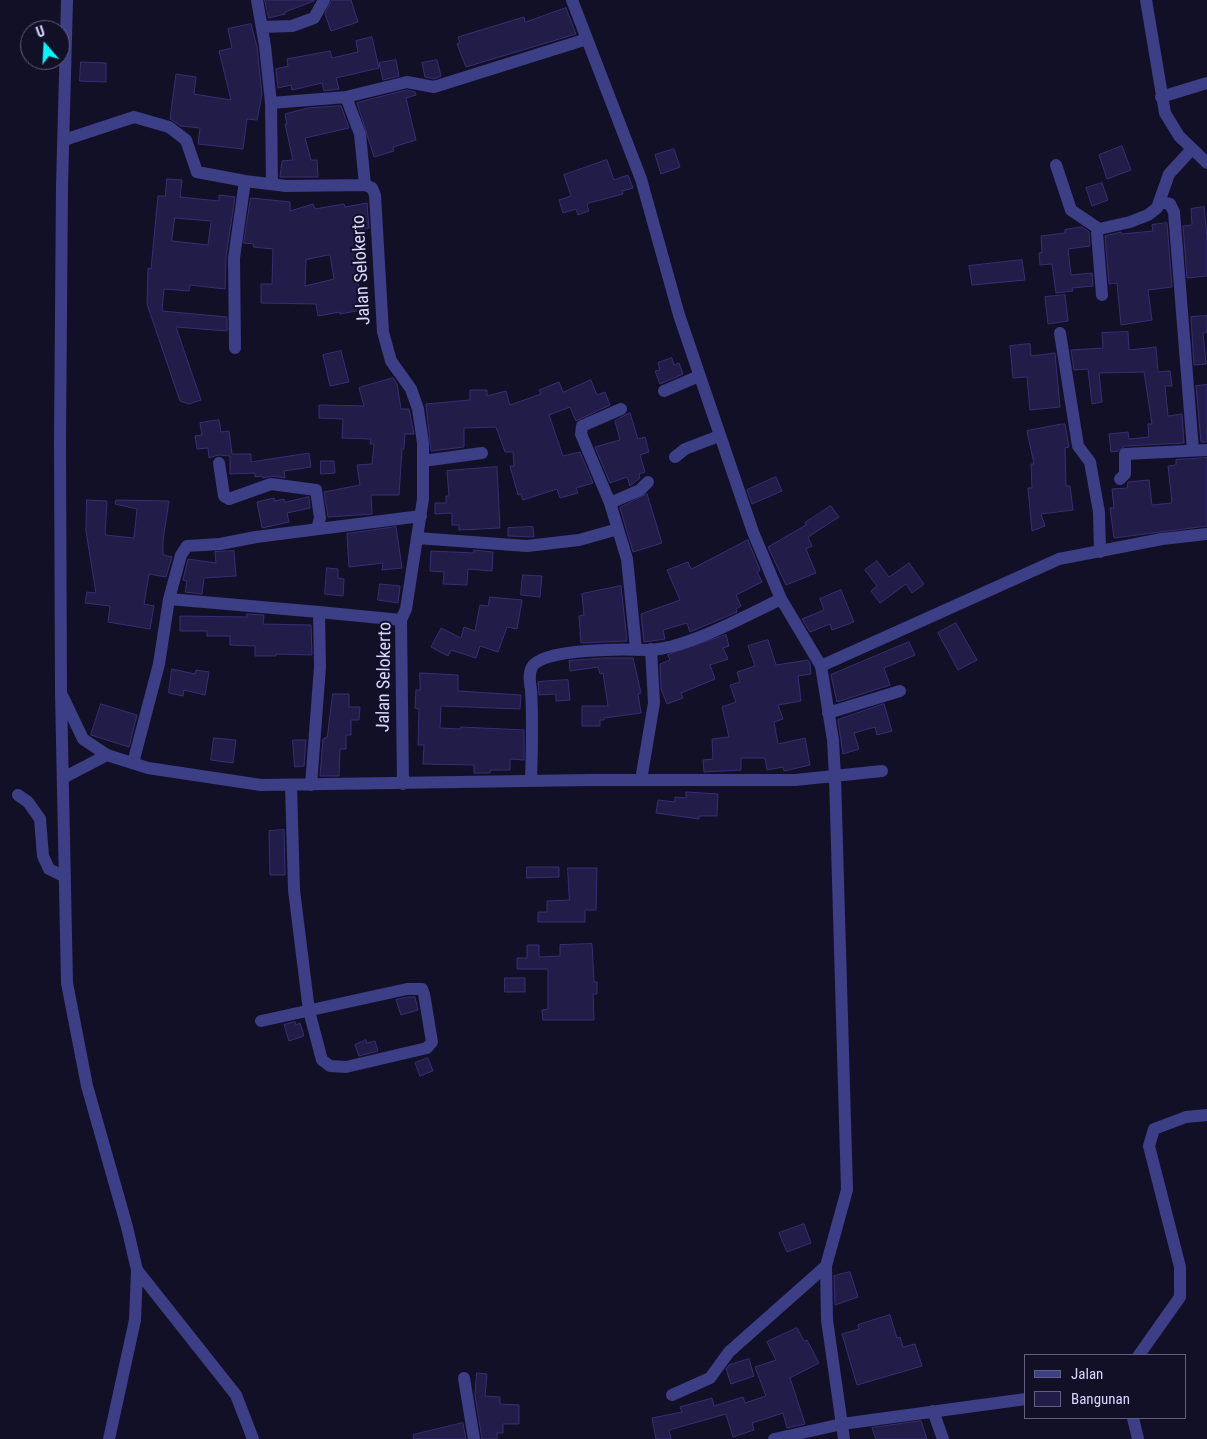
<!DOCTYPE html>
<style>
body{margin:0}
#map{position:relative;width:1207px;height:1439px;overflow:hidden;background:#121027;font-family:"Roboto Condensed",sans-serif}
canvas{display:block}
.legend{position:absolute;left:1024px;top:1354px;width:162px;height:65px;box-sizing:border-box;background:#121027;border:1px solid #62607d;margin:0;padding:6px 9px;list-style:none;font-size:15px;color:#d9d7fe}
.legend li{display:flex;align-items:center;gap:10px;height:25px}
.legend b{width:25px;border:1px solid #62607d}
.north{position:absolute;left:20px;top:20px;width:50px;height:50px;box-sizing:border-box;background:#121027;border:1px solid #62607d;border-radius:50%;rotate:341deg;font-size:14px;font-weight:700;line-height:20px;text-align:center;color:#d9d7fe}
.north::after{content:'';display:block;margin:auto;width:18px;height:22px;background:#05f5fc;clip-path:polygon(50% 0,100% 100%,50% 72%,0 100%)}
</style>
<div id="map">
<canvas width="1207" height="1439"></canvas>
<ul class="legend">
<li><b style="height:6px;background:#3c3e86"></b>Jalan</li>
<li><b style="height:14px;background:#221c48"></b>Bangunan</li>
</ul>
<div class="north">U</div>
</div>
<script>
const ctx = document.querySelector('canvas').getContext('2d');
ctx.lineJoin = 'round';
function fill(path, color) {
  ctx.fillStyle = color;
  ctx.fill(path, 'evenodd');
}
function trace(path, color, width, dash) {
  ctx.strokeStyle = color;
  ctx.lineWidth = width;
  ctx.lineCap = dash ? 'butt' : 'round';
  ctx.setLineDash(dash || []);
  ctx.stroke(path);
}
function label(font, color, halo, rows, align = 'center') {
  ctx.font = font + ' "Roboto Condensed",sans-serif';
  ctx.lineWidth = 4;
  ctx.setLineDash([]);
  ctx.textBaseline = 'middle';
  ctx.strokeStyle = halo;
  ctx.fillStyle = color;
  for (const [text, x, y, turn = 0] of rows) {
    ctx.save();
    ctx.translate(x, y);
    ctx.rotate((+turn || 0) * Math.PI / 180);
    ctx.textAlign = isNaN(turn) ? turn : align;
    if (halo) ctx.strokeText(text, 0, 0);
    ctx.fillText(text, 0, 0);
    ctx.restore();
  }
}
const building = new Path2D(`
 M265,0H314V1L285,12V14L269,18Z
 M332,0H351L358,22L331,31L325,14Z
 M566,8L576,34L466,67L457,44L460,43L458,37L524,17L525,22Z
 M251,24L257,47L262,94L257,120L247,119L243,149L198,144L200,128L181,126L170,119L176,74L196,77L194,94L231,100L219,51L232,48L228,29Z
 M372,37L379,68L336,78L339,89L324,91L322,83L292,90L291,85L278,88L276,69L288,66L287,59L330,51L332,58L358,52L356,41Z
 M396,60L399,76L383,80L379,63Z
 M437,60L441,76L434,79L425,77L422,63Z
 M81,62L106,63V82L80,81Z
 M407,90L415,92L416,95L406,98L416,140L393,147L394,151L374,157L357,103Z
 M341,106L349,128L305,138L311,160H317L318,177H280L282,161L293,160L285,124H287L285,114L308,108Z
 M1122,146L1131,170L1107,179L1099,155Z
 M674,149L680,167L661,174L655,155Z
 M607,160L614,180L628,175L633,188L622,191L623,194L589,203L587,205L589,211L578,215L576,209L563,213L559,200L571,196L564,175Z
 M167,179L182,180L180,197L219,201V195L235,197L226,257L225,289L190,285L189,291L164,289L162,311L227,317V331L176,327L201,400L189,404L180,401L147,304L148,268L151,269L158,196H165ZM175,218L211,221L208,245L172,241Z
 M1102,183L1108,200L1092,206L1086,188Z
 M251,198L290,202V211L313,204L315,209L344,204L345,207L367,203L369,228L358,230L359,247L356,248L361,276L357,277L362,310L340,314V312L318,316L316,304L261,303V284H272L273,249L253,247L254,244L244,243ZM330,255L334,279L305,286L306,260Z
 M1204,207L1207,237V276L1187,278L1183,226L1192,225L1191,209Z
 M1167,223L1172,287L1148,290L1152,320L1121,325L1117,283L1109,284L1105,236L1121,232L1122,234L1153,231L1152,225Z
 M1082,227L1089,232L1090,246L1068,249L1071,275L1092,273L1093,286L1072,288L1073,291L1056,293L1052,264L1040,265L1039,253L1042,252L1041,236L1065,233V230Z
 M1022,260L1025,280L972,285L969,266Z
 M1065,295L1068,321L1048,324L1045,297Z
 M1207,316V332L1203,333L1206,364L1194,365L1191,317Z
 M1128,332L1129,350L1156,347L1158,372L1170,371L1172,386H1165L1168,416L1182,414L1184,443L1125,446L1118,451L1111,452L1109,434L1128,432L1129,439L1149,437L1148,424H1152L1144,372L1099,373L1102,402L1092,404L1088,369L1074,370L1071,350L1103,348L1102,333Z
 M1030,344L1031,356L1055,353L1060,407L1030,410L1027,377L1013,378L1010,346Z
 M341,351L349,382L330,386L323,355Z
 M672,358L674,365L679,363L683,374L660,384L655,371L660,370L658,363Z
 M393,378L397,384L401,409H409L414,434H405L404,449H402L399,495H371L372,514L328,517L324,492L360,485L357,465L372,464L374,444H370L371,439L342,438L343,419L319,418V405L364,406L359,388Z
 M591,380L597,395L605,392L610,405L576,421L570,407L549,415L563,456L580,452L593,483L576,488L578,493L560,498L557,489L523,500L521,494L518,495L510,466H514L513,452H505L496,427L464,428V447L431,451L426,404L470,400V390H487V396L506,391L510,405L541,394L539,390L559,382L563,392Z
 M1207,385V442H1201L1196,386Z
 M630,413L638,439L645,437L649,452L640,455L645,472L639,474L640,478L630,486L627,477L610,483L595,447L620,440L615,421Z
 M219,420L221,432L229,431L232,454H251V462L309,453L311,467L284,471L285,478L272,476L263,478L262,476L255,477V473L230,474V456L218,455L209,458L208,448L197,449L195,436L202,435L200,423Z
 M1062,424H1065L1069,447L1065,448L1066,486H1070L1073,510L1041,514L1045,526L1032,531L1028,488H1032L1031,464H1034L1027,431Z
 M1207,458V526L1114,538L1110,508H1114L1112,489L1127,488L1128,482L1149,480L1152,505L1172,503L1168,466L1176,465V460Z
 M321,461H334L335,473L321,474Z
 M497,467L500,528L459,530V525H452V513L435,514V503H446V496H449L447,471Z
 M776,477L782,491L752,504L747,490Z
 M647,494L662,543L633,552L620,508Z
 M309,497L310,508L287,513L289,522L262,528L257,502L274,498L275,501L284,499L285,502Z
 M87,500L107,501L105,535L134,538L137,509L115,504L116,500L169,501L163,540V555L172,557L166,577L149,574L144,604L154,606L150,629L108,622L110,606L85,603L87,592L96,593L86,531Z
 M831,506L839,517L808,537L812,546L806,549L816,573L786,585L768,547L806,525L805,523Z
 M396,527L402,568L382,570L383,563L349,567L347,534Z
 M533,527L534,537L508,536V528Z
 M748,540L760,570L757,572L762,582L736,595L741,606L736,609L737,612L690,632L687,623L663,630L665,639L644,642L641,614L680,600L667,570L688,562L691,569Z
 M474,550L493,552L492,571L468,569L467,585L443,584L444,572L430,571L431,551L474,553Z
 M234,551L236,576L204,578L202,594L185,592L187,581L183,580L188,559L216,563L215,552Z
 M877,561L889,577L909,563L924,584L912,593L906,584L880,603L871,591L877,586L865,570Z
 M327,568L338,569V578L344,579L343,596L325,594Z
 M523,575L542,576L540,597L521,595Z
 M380,584L400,586L398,603L378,600Z
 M621,586L627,641L581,643L579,616L584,615L582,594Z
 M841,590L854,622L832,630L830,624L810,632L802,619L824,610L820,599Z
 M490,597L522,600L517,629L507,627L498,652L480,646L476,658L451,650L448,656L431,647L441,628L461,638L464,627L475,631L480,605L488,606Z
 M247,614L264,615L263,624L311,625L312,655L276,654V656H255V646L230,645V636H207V631H180V616L247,617Z
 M956,623L977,660L958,670L938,633Z
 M726,635L729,646L723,648L728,659L710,665L715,679L681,693L683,698L667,704L661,689L660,664L670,660L668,655Z
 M768,640L776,665L808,660L810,663L811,674L798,676L801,701L778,705L783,719L774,722L778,744L805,738L810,765L784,771L783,767L767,770L765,758H741V770L704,772L703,760L713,759L712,739L729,737L722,707L736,702L730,685L740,682L737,672L755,666L748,646Z
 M909,642L915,655L884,668L890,685L837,702L831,675Z
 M604,658H633L641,693L638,694L641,713L604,718V720H600V726H582V706H608L603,673L600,674L598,667L570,671L569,661Z
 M172,669L195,674L196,670L209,672L205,695L184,690L183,696L169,693Z
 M420,673L458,675V691L521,695L520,709L441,706L440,728L460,729L461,727L524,730V760L510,759V770H490V773H474V765L423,764L424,745H418L419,709L415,708L416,690H420Z
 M568,680L570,700L556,701V694L539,695L538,682Z
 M333,694H349V707H360L359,720H351V735H346V749H340L339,776H320L323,739L327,737Z
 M101,704L137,715L129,747L91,735Z
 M884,704L892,731L877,735L875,727L854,733L859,749L843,754L838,720Z
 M214,738L236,740L233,763L211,760Z
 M293,740H306L304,766L295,767Z
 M686,792L718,794L717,816H699V819L656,813L658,800L675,802V797L686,798Z
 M284,830L285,875H270L269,831Z
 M527,867H559V877L527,878Z
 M568,868H597L596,910H585V922H538V912H547V901L569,900Z
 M592,944L594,982H597V994H593L594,1020H543L542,1010L548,1009V969H517V958H527V945H539V957L560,956V945Z
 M505,978H525V992H505Z
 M408,997H415L418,1010L401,1015L396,1000Z
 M295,1022L296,1025L300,1023L304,1036L289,1041L284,1025Z
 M366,1040L367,1043L375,1041L378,1051L359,1056L355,1045Z
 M428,1058L433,1071L420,1076L415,1063Z
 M804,1224L811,1243L787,1252L779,1233Z
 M850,1272L858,1297L835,1305L834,1276Z
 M890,1315L897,1338L900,1337L903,1347L915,1344L922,1366L857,1385L842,1334L859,1329L858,1325Z
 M797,1328L804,1341L807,1340L819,1363L790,1378L805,1424L787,1428L783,1413L752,1423L754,1430L733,1437L726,1414L669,1430L671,1439H656L652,1418L682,1412L680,1407L712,1398L714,1406L743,1397L745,1403L766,1396L755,1367L776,1360L767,1342Z
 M749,1359L754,1376L731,1384L726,1369L729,1365Z
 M477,1373L487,1374L485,1396L500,1397V1404L519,1405V1424H503V1433H497V1439H482L475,1395Z
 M921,1421L927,1439H876L872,1428Z
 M463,1423L466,1439H414L413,1435Z`);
fill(building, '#221c48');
trace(building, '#372f74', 1);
trace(new Path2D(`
 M67,0L62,186L60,441L61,693L67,983L87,1086L127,1227L137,1270L135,1320L109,1439
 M257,0L265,46L271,103L272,184
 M572,0L641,179L679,315L753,532L781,599L821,666
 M1146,0L1165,113L1179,136L1207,163
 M262,27L292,26L314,18L324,0
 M346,97L407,82L434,87L587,39
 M1161,97L1207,83
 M271,103L346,97L360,134L365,185
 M64,140L134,117L169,127L186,140L197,172L245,181
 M1056,165L1071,210L1099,229
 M1160,202L1170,204L1174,212L1193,450
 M1102,295L1097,233L1099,229L1130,222L1148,215L1157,208L1169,174L1192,149
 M1060,333L1078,446L1090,462L1099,512L1100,552
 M235,348L234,258L245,181L286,186L365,185L372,188L375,195L383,332L391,361L411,389L418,409L423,443V499L406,609L401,620L403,784
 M664,391L699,376
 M621,409L582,426L581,434L610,503L627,559L636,649
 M675,457L685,449L719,436
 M423,461L482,453
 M219,463L224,496L229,499L271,484L316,490L320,518L317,529
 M1120,479L1125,474V454L1207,450
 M610,503L640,490L648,482
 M417,538L527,546L579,540L618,529
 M169,599L181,555L187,546L220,544L256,537L421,516
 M319,612L401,620
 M63,697L83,739L107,755L148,768L261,785L590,780H795L882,771
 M828,713L900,691
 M133,763L159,664L169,599L319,612L320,667L311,785
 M63,778L107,755
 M641,780L654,703L651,649
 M531,781C532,750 533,721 531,690C530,683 528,674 532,667C542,648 626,649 646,650C683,651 747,615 781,599
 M18,795L28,802L40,819L43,856L49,869L65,877
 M261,1021L407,989H422L424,994L432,1042L427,1048L346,1067L330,1066L322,1060L309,1011L294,890L291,785
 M137,1270L236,1395L253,1439
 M1139,1355L1180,1297V1267L1149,1146L1154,1129L1186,1117L1207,1115
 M464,1378L474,1439
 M672,1395L710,1378L729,1352L826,1266
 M933,1411L943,1439
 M1133,1418L1138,1439
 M774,1439L842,1424L1026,1399
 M844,1439L827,1320L826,1266L847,1190L835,777L833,740L821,666L1059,559L1162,539L1207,534`), '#3c3e86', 12);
label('18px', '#d9d7fe', '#121027', [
 ["Jalan Selokerto",362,270,-93],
 ["Jalan Selokerto",385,677,-89]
]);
</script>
